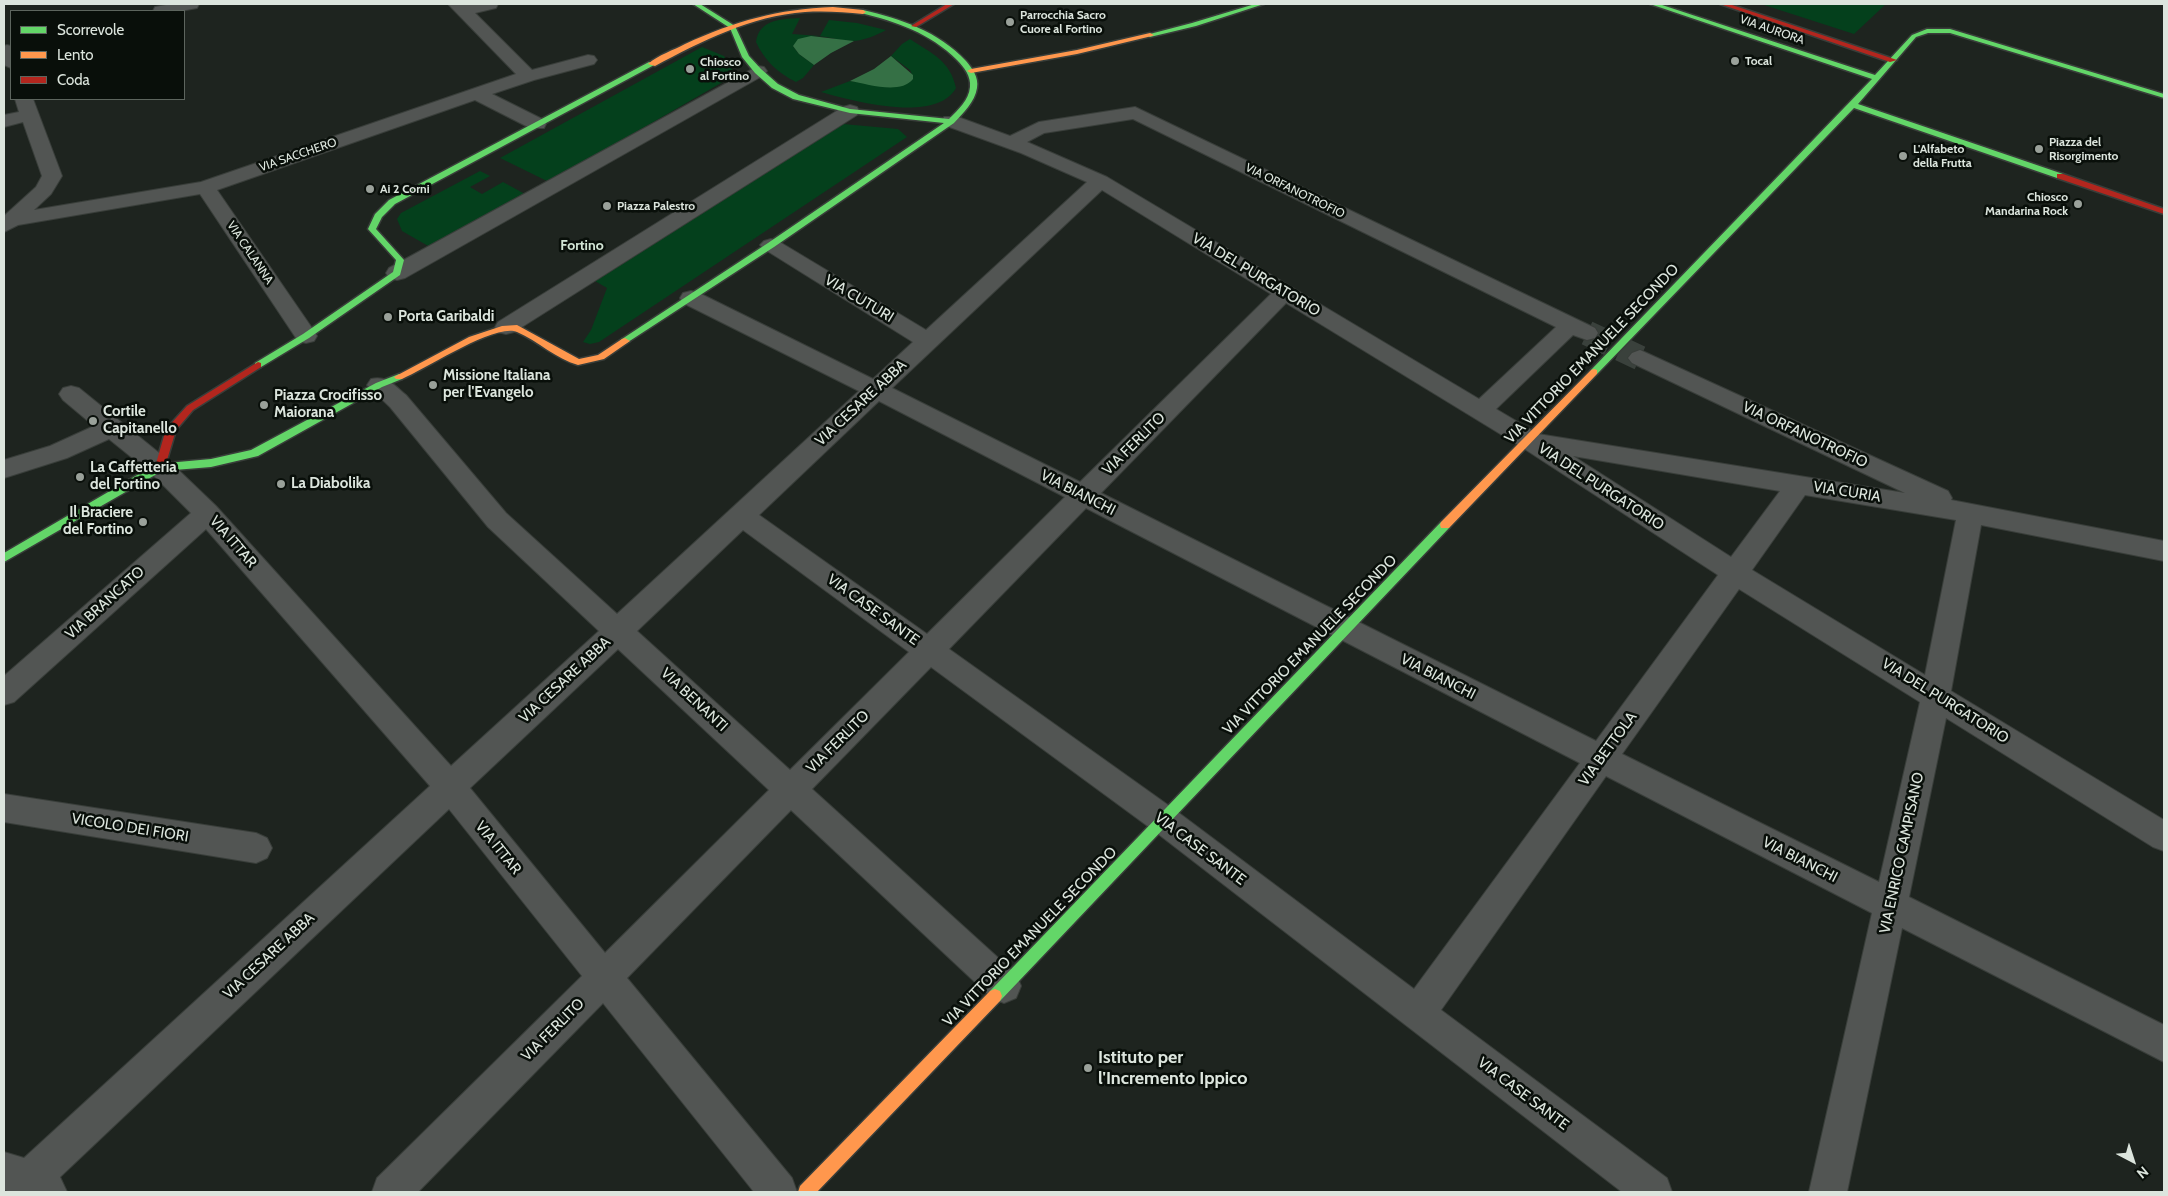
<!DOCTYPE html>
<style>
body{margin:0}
#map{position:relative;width:2168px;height:1196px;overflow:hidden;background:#1e241f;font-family:Cabin,sans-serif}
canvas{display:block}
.frame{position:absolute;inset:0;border:5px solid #dce5dd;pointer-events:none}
.legend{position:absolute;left:10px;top:10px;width:175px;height:90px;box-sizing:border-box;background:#090f0a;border:1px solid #5d655e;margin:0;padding:6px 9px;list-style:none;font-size:15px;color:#dce5dd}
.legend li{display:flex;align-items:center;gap:10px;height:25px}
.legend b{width:25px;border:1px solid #5d655e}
.north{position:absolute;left:2108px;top:1136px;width:50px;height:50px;-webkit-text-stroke:4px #090f0a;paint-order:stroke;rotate:140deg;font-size:14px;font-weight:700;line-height:20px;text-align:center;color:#dce5dd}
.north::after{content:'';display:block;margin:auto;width:18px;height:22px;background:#dce5dd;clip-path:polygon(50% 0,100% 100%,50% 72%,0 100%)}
</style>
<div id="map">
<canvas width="2168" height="1196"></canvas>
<div class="frame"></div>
<ul class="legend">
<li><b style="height:6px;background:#63d668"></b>Scorrevole</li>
<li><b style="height:6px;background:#ff974d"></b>Lento</li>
<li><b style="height:6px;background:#b3261e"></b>Coda</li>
</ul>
<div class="north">N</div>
</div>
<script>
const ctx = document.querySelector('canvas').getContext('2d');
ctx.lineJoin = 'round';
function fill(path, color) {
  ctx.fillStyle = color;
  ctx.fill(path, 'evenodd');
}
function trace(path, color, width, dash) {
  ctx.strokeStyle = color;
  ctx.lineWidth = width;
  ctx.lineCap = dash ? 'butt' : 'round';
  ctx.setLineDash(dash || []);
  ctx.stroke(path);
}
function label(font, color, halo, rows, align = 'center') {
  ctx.font = font + ' Cabin,sans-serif';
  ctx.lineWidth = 5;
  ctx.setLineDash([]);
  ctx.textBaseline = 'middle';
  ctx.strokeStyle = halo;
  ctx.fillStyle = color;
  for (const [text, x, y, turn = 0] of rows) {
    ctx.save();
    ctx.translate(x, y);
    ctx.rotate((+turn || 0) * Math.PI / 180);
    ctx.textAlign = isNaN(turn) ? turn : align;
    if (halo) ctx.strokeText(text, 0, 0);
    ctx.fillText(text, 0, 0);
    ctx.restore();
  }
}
fill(new Path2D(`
 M1761,4H1886L1854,34Z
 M800,18L792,34L820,36L829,20L857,23L886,30C877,35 863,41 852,41C827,40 817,28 793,46L799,54L814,65L803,78L796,82C778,73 764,60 756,42C759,19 782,19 800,18Z
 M910,39C932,54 950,60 956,88C936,124 853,101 821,92L850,81L896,87L911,81L913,77L910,70L891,56L902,44Z
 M702,47L724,56L735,75L549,182L500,158Z
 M843,124L898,129L907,137L599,342L590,344L583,342L591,330L607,288L595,281Z
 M480,171L490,176L470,187L482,194L503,182L525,194L430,247L402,231L397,219L401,213Z`), '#04401c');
fill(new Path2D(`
 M811,36L854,41L831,53L814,65L799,54L793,46L798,39Z
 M891,56L913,75V79C900,95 868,84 850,81L874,69Z`), '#357045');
trace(new Path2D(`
 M1587,333L1640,358`), '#3a413c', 25, [25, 12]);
const street = new Path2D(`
 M171,4H199L197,8L181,11H153L155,7Z
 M448,4H498L496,8L475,13L532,70L588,55L594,56L597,60L594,64L534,80L492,94L544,120L546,124L544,128H530L475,100L217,190L314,331L317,336L314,341L306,343L298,341L200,194L18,225L4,232V216L36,187L42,176L23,122L4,127V115L19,112L15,99H33L62,176L51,194L34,210L201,182L516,74Z
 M7,45L11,46V68L4,65V46Z
 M758,66L764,67L767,71L764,75L405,278L397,280L389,278L386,273L389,268Z
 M850,105L857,107L859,111L857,115L514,332L506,334L498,332L495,327L498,322L843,107Z
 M1135,107L1595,328L1598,333L1595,338L1587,340L1573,335L1496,409L1538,434L1905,493L1632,363L1628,358L1632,353L1640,350L1948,491L1952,498L1951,500L2164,541V561L1981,525L1951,691L2164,820V851L2153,847L1946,718L1909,897L2164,1025V1062L1902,928L1847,1192H1809L1872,913L1606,776L1441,1010L1667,1178L1672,1192H1622L1153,830L931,667L812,789L1016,974L1021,986L1016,998L1004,1003L992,998L791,810L627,978L792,1178L797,1192H754L603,1003L418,1192H372L377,1178L582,976L449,809L60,1177L67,1192H11L4,1190V1152L24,1158L430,786L206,529L14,702L4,705V676L191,513L151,473L109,439L67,458L4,478V460L50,446L94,426L63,400L59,394L63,388L71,386L79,388L169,461L216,506L451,766L599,631L488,527L390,407L367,385L371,379C387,375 395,386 406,395L506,513L617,614L859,391L683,303L680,298L683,293L691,291L699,293L873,379L913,342L764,249L760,245L764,241L771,239L778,241L926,330L1087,182L1021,153L944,125L942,121L944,117H958L1010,136L1039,122ZM1133,119L1556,327L1479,399L1107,177L1027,142L1044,133ZM1102,190L1271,294L1080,482L892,388ZM1286,303L1520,446L1718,575L1596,741L1101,493ZM879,401L1065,497L927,634L759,515ZM1573,456L1780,491L1731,557ZM1805,495L1956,520L1925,675L1752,570ZM1086,508L1580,763L1414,989L1175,810L949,649ZM743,530L909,652L790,770L637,631ZM1739,589L1920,702L1879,882L1622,754ZM618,649L769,790L605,953L470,788Z
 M4,794L256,833L267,838L272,848L267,858L256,863L4,822Z`);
const fast = new Path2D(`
 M693,4H700L735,26L749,56L761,69L778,84L799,95L850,109L949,119C958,110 969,100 970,87C971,76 964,67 957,60C930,33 897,22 861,13V11L863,10C901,19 938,31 966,61C972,68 979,77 977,88C975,102 963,113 954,123L774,247L625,344L620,341L622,339L768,243L944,123L850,113L793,99L772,88L755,73L742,57L730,28Z
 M1255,4H1264L1196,26L1150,37L1146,35L1192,23Z
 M1650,4H1659L1875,75L1912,35L1927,29H1950L2164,94V98L1950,33H1928L1916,37L1858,104L2063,174V178H2057L1854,108L1597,374H1591V370L1872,79Z
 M649,62L656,64L395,204L382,217L376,229L404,260L400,275L309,338L261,367H255V363L303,334L393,272L396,260L368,229L375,214L389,200Z
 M399,374L402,375V379L382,387L258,456L211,467L162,471L4,562V553L156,464L211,459L251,450L376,383Z
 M1445,521L1450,525L1449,528L1000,1001L995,1003L990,1001L988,996L990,991L1441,522Z`);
const slow = new Path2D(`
 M833,7L863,10L866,12L863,14C844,12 825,11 805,12C751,16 702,41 655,66L648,64C658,55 674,50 685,44C735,21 778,9 833,7Z
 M1150,33L1154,35L1152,36L1077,54L971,73L967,71L971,69L1077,50Z
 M517,325L579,359L598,355L622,339L625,338L630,341L604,359L578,365C556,359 538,341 517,332C495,323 426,369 402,379H396L394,377L469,337L502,326Z
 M1594,369L1597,370V374L1449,528H1441L1440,525L1441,522L1591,370Z
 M995,989L1000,991L1002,996L1000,1001L817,1192H798L800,1186L990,991Z`);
const jam = new Path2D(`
 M947,4H954L916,27L911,26Z
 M1720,4H1729L1897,60L1890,62Z
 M2057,174H2063L2164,209V214L2057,178Z
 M258,362L261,363V367L193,410L176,430L164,470H156L155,467L166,429L187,406Z`);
trace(street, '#393e3a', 2);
trace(fast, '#393e3a', 3);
trace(slow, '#393e3a', 3);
trace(jam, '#393e3a', 3);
fill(street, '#525553');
fill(fast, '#63d668');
fill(slow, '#ff974d');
fill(jam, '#b3261e');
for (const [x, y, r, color] of [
 [1010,22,5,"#9aa19a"],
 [1735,61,5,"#9aa19a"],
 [690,69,5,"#9aa19a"],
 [2039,149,5,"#9aa19a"],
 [1903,156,5,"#9aa19a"],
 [370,189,5,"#9aa19a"],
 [2078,204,5,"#9aa19a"],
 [607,206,5,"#9aa19a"],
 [388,317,5,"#9aa19a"],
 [433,385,5,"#9aa19a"],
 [264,405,5,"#9aa19a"],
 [93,421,5,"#9aa19a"],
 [80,477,5,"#9aa19a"],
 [281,484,5,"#9aa19a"],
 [143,522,5,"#9aa19a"],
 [1088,1068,5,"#9aa19a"]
]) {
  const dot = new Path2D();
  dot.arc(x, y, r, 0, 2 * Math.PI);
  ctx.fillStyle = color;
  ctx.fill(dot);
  trace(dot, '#090f0a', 2);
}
label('bold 12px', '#dce5dd', '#090f0a', [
 ["Parrocchia Sacro",1020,15],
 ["Cuore al Fortino",1020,29],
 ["Tocal",1745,61],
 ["Chiosco",700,62],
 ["al Fortino",700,76],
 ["Piazza del",2049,142],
 ["Risorgimento",2049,156],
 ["L'Alfabeto",1913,149],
 ["della Frutta",1913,163],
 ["Ai 2 Corni",380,189],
 ["Chiosco",2068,197,"right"],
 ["Mandarina Rock",2068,211,"right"],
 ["Piazza Palestro",617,206]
], 'left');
label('12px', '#dce5dd', '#090f0a', [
 ["VIA AURORA",1772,30,19],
 ["VIA SACCHERO",298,155,-19],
 ["VIA ORFANOTROFIO",1295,191,26],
 ["VIA CALANNA",250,253,56]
]);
label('bold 14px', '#d3e6d6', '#090f0a', [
 ["Fortino",582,246]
]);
label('15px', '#dce5dd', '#090f0a', [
 ["VIA DEL PURGATORIO",1256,275,31],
 ["VIA CUTURI",859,299,31],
 ["VIA VITTORIO EMANUELE SECONDO",1592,354,-46],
 ["VIA CESARE ABBA",861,403,-43],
 ["VIA ORFANOTROFIO",1805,435,25],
 ["VIA FERLITO",1134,444,-45],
 ["VIA DEL PURGATORIO",1601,487,33],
 ["VIA CURIA",1847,492,9],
 ["VIA BIANCHI",1078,493,27],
 ["VIA ITTAR",233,542,49],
 ["VIA BRANCATO",105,603,-42],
 ["VIA CASE SANTE",873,610,36],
 ["VIA VITTORIO EMANUELE SECONDO",1310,645,-46],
 ["VIA BIANCHI",1438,677,27],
 ["VIA CESARE ABBA",565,680,-43],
 ["VIA BENANTI",694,700,43],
 ["VIA DEL PURGATORIO",1945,701,32],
 ["VIA FERLITO",838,742,-45],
 ["VIA BETTOLA",1608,749,-54],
 ["VICOLO DEI FIORI",130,828,9],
 ["VIA ITTAR",498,848,51],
 ["VIA CASE SANTE",1200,849,37],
 ["VIA ENRICO CAMPISANO",1902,853,-78],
 ["VIA BIANCHI",1800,860,27],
 ["VIA VITTORIO EMANUELE SECONDO",1030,937,-46],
 ["VIA CESARE ABBA",269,956,-43],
 ["VIA FERLITO",553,1030,-45],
 ["VIA CASE SANTE",1523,1094,37]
]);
label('bold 15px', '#dce5dd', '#090f0a', [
 ["Porta Garibaldi",398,317],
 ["Missione Italiana",443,376],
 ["per l'Evangelo",443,393],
 ["Piazza Crocifisso",274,396],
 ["Maiorana",274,413],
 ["Cortile",103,412],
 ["Capitanello",103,429],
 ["La Caffetteria",90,468],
 ["del Fortino",90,485],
 ["La Diabolika",291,484],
 ["Il Braciere",133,513,"right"],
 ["del Fortino",133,530,"right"]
], 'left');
label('bold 18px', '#dce5dd', '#090f0a', [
 ["Istituto per",1098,1058],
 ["l'Incremento Ippico",1098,1079]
], 'left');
</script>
